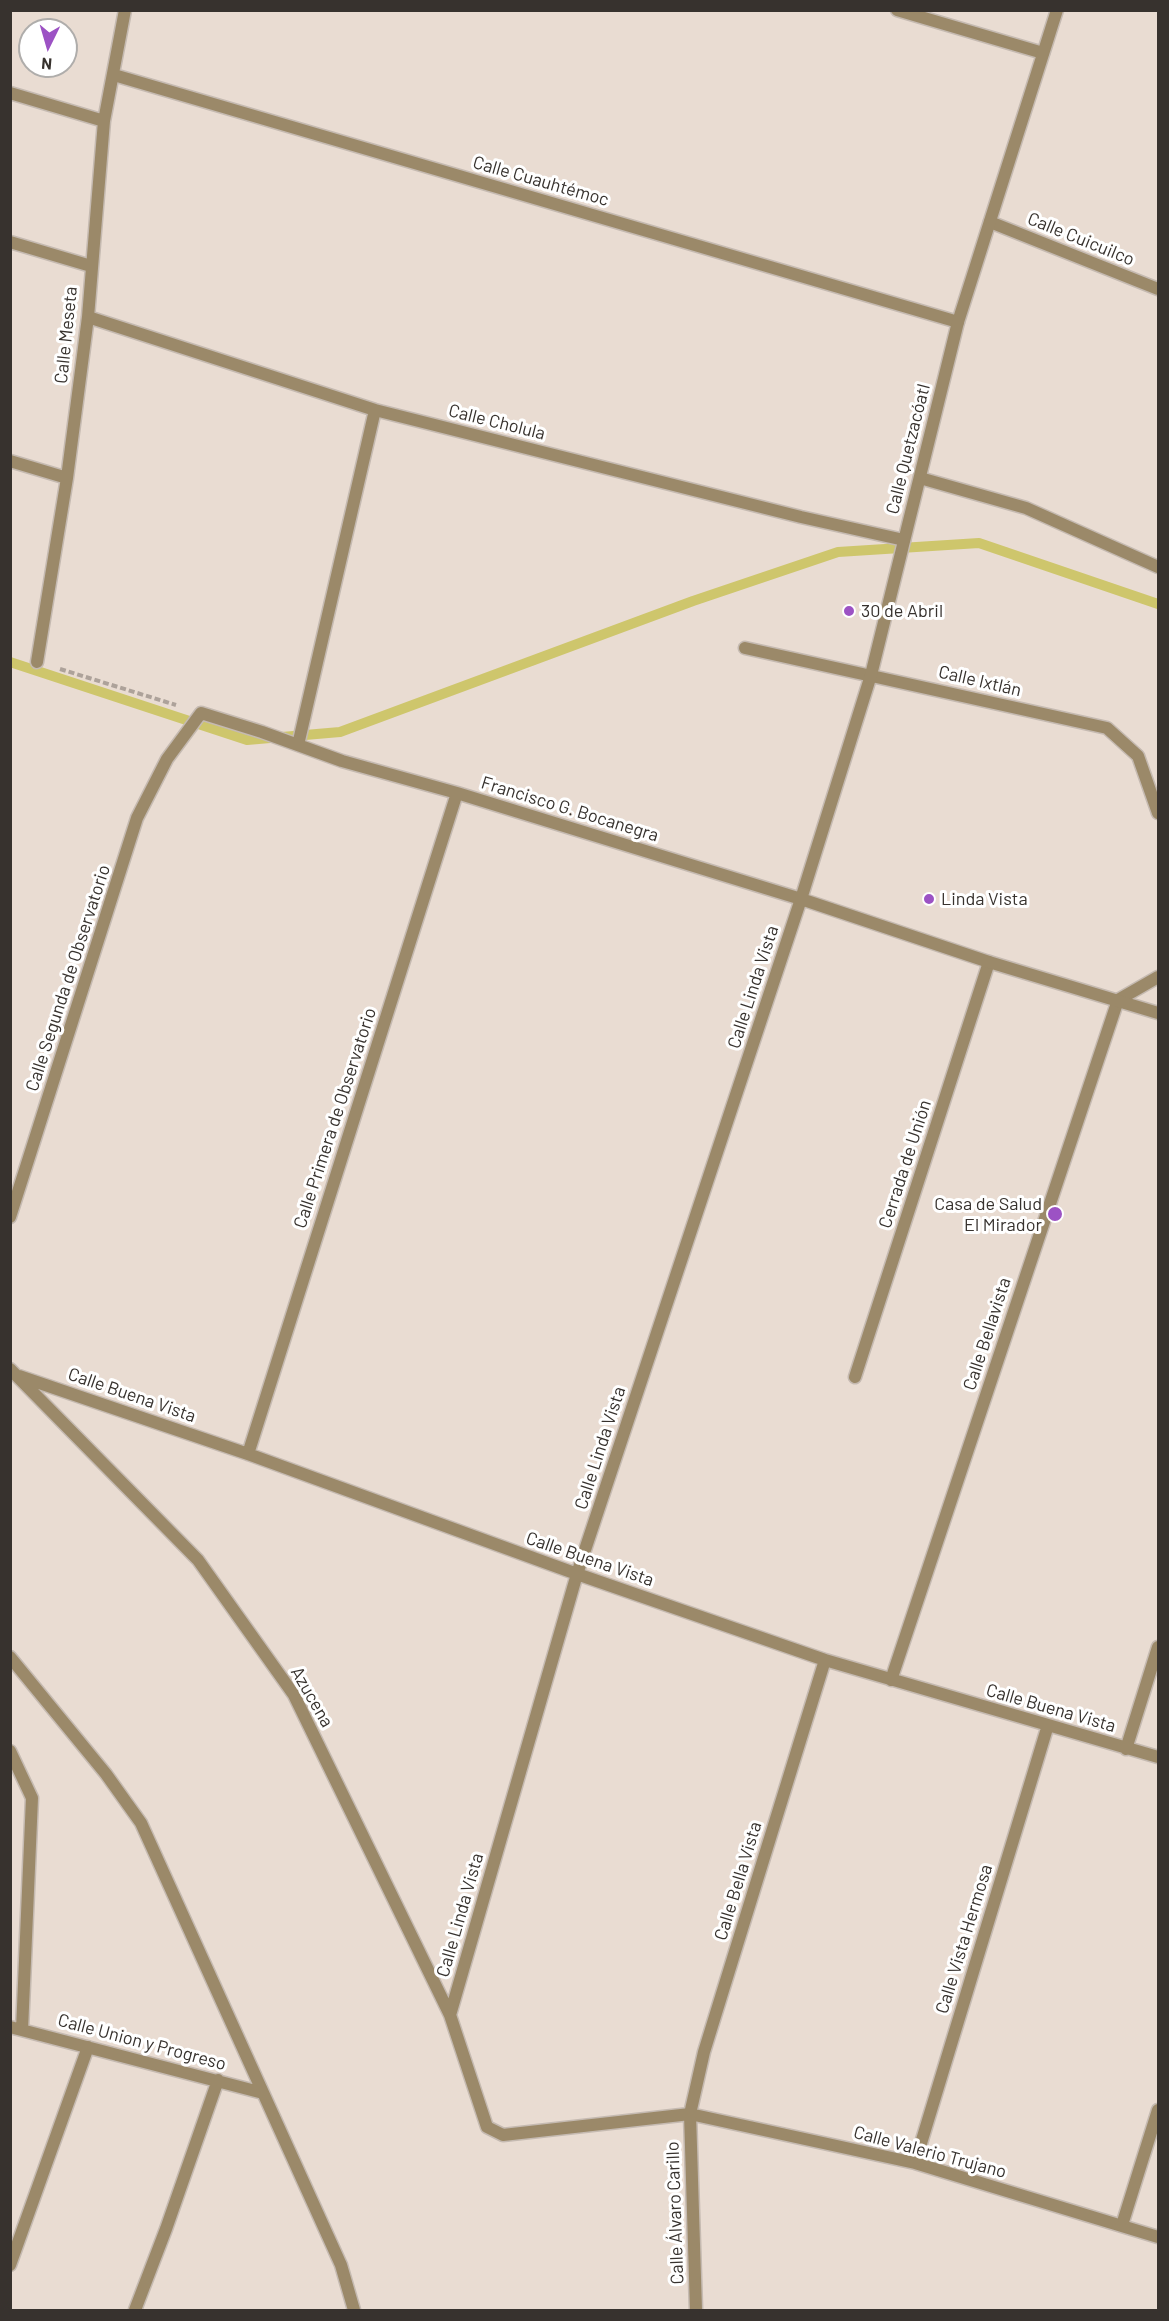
<!DOCTYPE html>
<meta charset="utf-8">
<style>
body{margin:0}
#map{position:relative;width:1169px;height:2321px;overflow:hidden;background:#e9dcd2;font-family:Barlow,sans-serif}
canvas{display:block}
.frame{position:absolute;inset:0;border:12px solid #37322e;pointer-events:none}
.north{position:absolute;left:18px;top:18px;width:60px;height:60px;box-sizing:border-box;background:#fff;border:2px solid #afadab;border-radius:50%;rotate:185deg;font-size:16px;font-weight:700;line-height:24px;text-align:center;color:#37322e}
.north::after{content:'';display:block;margin:auto;width:21px;height:27px;background:#9c52c4;clip-path:polygon(50% 0,100% 100%,50% 72%,0 100%)}
</style>
<div id="map">
<canvas width="1169" height="2321"></canvas>
<div class="frame"></div>
<div class="north">N</div>
</div>
<script>
const ctx = document.querySelector('canvas').getContext('2d');
ctx.lineJoin = 'round';
function trace(path, color, width, dash) {
  ctx.strokeStyle = color;
  ctx.lineWidth = width;
  ctx.lineCap = dash ? 'butt' : 'round';
  ctx.setLineDash(dash || []);
  ctx.stroke(path);
}
function label(font, color, halo, rows, align = 'center') {
  ctx.font = font + ' Barlow,sans-serif';
  ctx.lineWidth = 6;
  ctx.setLineDash([]);
  ctx.textBaseline = 'middle';
  ctx.strokeStyle = halo;
  ctx.fillStyle = color;
  for (const [text, x, y, turn = 0] of rows) {
    ctx.save();
    ctx.translate(x, y);
    ctx.rotate((+turn || 0) * Math.PI / 180);
    ctx.textAlign = isNaN(turn) ? turn : align;
    if (halo) ctx.strokeText(text, 0, 0);
    ctx.fillText(text, 0, 0);
    ctx.restore();
  }
}
trace(new Path2D(`
 M10,662L247,740L340,732L693,601L838,552L979,543L1158,604`), '#cec66c', 10);
const minor = new Path2D(`
 M897,10L1043,53
 M114,75L958,322
 M10,93L104,121
 M990,222L1158,289
 M10,242L91,266
 M88,317L375,410L801,517L904,540
 M10,461L67,478
 M920,478L1026,508L1158,567
 M745,648L1107,728L1138,756L1158,813
 M37,662L67,478L88,317L104,121L125,10
 M298,745L375,410
 M10,1217L137,818L167,759L201,713L262,732L342,761L457,793L801,899L577,1574L450,2015
 M10,1369L198,1560L294,1695L450,2015L487,2127L503,2135L690,2114L915,2163L1158,2237
 M19,1376L248,1454L577,1574L825,1660L1158,1757
 M855,1377L989,962
 M248,1454L457,793
 M10,1657L106,1774L141,1823L341,2265L354,2310
 M891,1680L1118,1000L1158,977
 M1126,1749L1158,1647
 M10,1751L32,1798L22,2030
 M10,2027L263,2093
 M915,2163L1048,1725
 M1122,2225L1158,2110
 M10,2265L88,2047
 M135,2310L166,2229L218,2080
 M696,2310L690,2114L704,2052L825,1660`);
const tertiary = new Path2D(`
 M1057,10L958,322L871,675L801,899L989,962L1158,1013`);
trace(minor, '#c5bab1', 15);
trace(tertiary, '#c5bab1', 15);
trace(new Path2D(`
 M60,669L176,705`), '#ada29a', 4, [6, 3]);
trace(minor, '#9b8969', 12);
trace(tertiary, '#9b8969', 12);
for (const [x, y, r, color] of [
 [849,611,6,"#9c52c4"],
 [929,899,6,"#9c52c4"],
 [1055,1214,8,"#9c52c4"]
]) {
  const dot = new Path2D();
  dot.arc(x, y, r, 0, 2 * Math.PI);
  ctx.fillStyle = color;
  ctx.fill(dot);
  trace(dot, '#fff', 2);
}
label('18px', '#37322e', '#fff', [
 ["Calle Cuauhtémoc",541,181,16],
 ["Calle Cuicuilco",1081,239,22],
 ["Calle Meseta",66,335,-84],
 ["Calle Cholula",497,422,14],
 ["Calle Quetzacóatl",908,449,-76],
 ["Calle Ixtlán",980,681,13],
 ["Francisco G. Bocanegra",570,809,17],
 ["Calle Segunda de Observatorio",68,978,-72],
 ["Calle Linda Vista",753,987,-72],
 ["Calle Primera de Observatorio",335,1118,-72],
 ["Cerrada de Unión",905,1164,-72],
 ["Calle Bellavista",987,1334,-72],
 ["Calle Buena Vista",132,1395,19],
 ["Calle Linda Vista",600,1448,-72],
 ["Calle Buena Vista",590,1559,19],
 ["Azucena",312,1697,60],
 ["Calle Buena Vista",1051,1708,16],
 ["Calle Bella Vista",738,1881,-73],
 ["Calle Linda Vista",460,1915,-74],
 ["Calle Vista Hermosa",964,1939,-73],
 ["Calle Union y Progreso",142,2042,15],
 ["Calle Valerio Trujano",930,2152,15],
 ["Calle Álvaro Carillo",675,2213,-92]
]);
label('18px', '#37322e', '#fff', [
 ["30 de Abril",861,611],
 ["Linda Vista",941,899],
 ["Casa de Salud",1042,1204,"right"],
 ["El Mirador",1042,1225,"right"]
], 'left');
</script>
